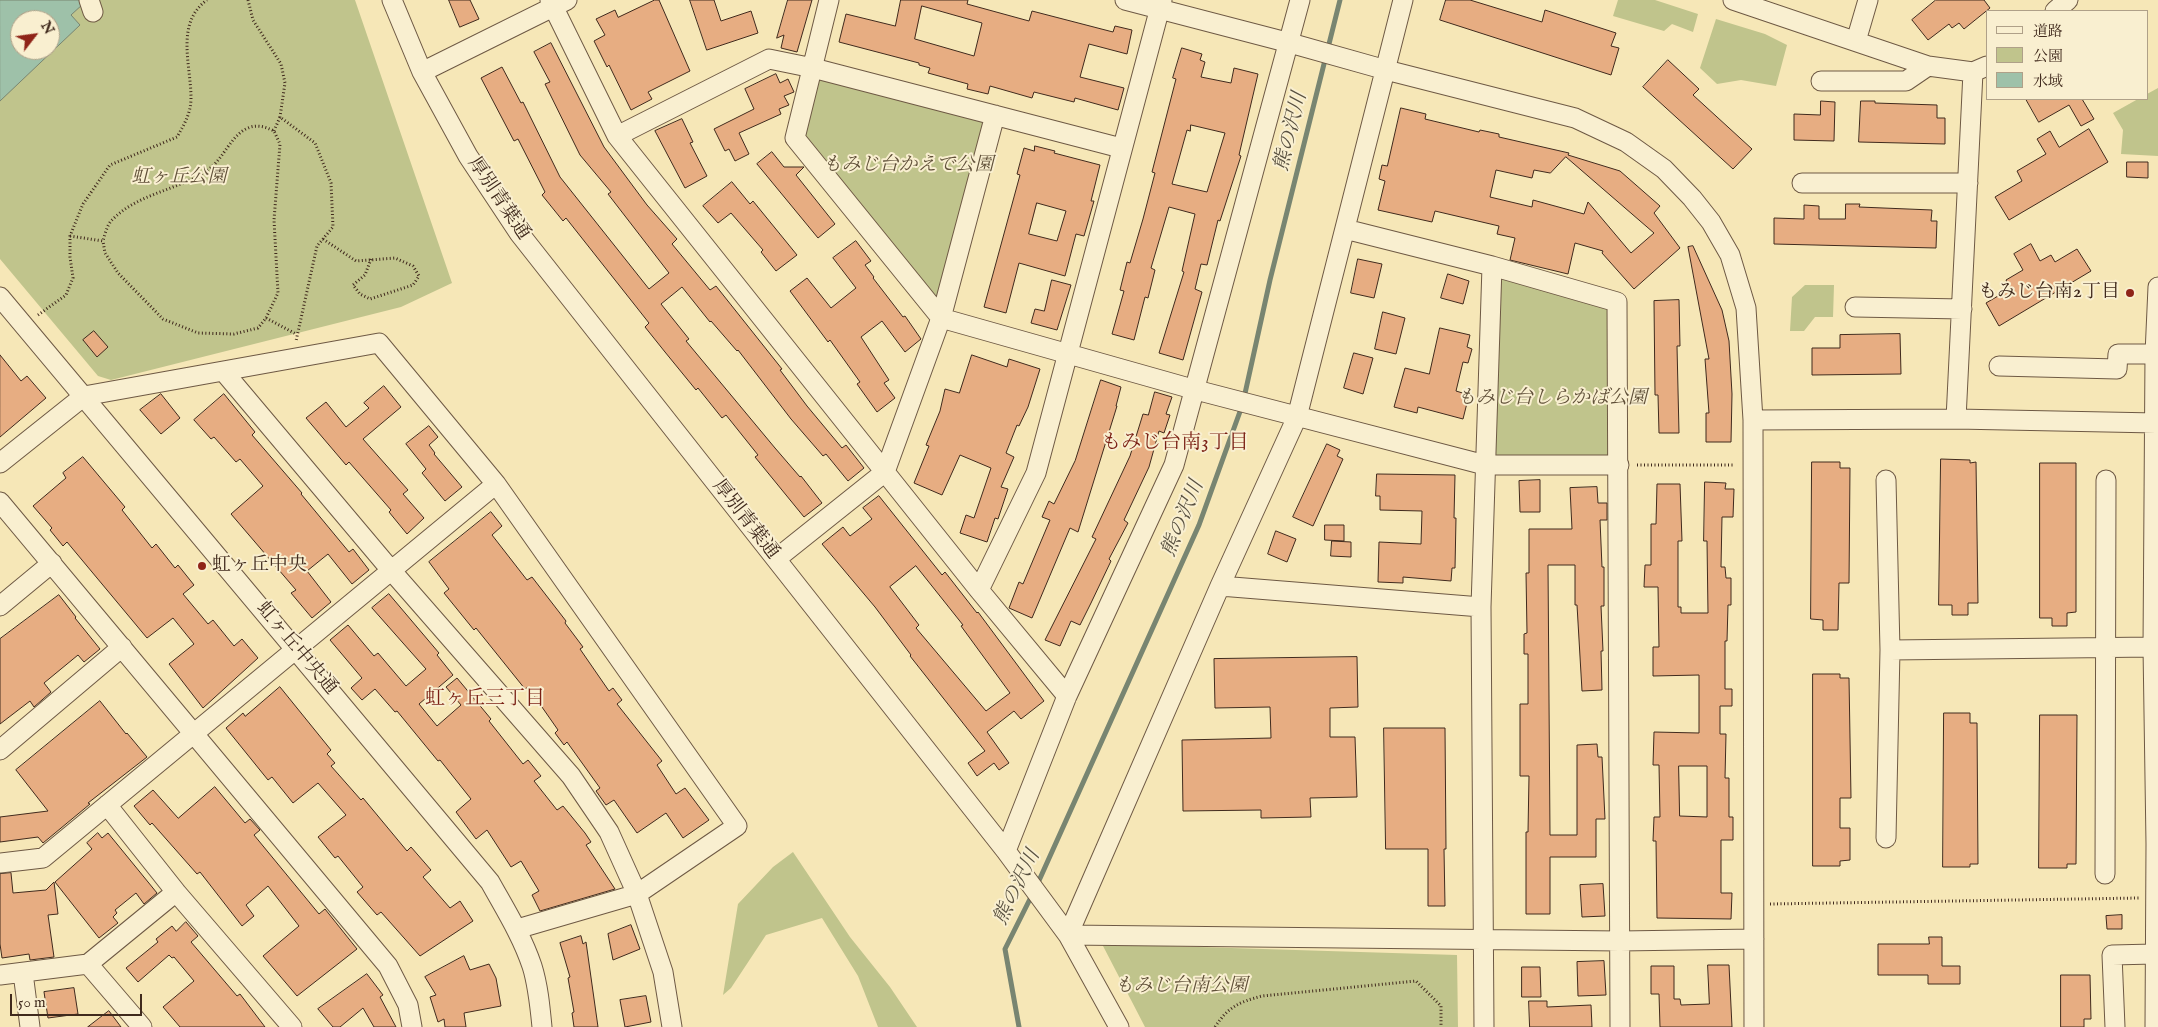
<!DOCTYPE html>
<meta charset="utf-8">
<style>
body{margin:0}
#map{position:relative;width:2158px;height:1027px;overflow:hidden;background:#f6e7b7;font-family:"IM FELL English","Noto Serif JP",serif}
canvas{display:block}
.legend{position:absolute;left:1986px;top:10px;width:162px;height:90px;box-sizing:border-box;background:#f9efd0;border:1px solid #afa088;margin:0;padding:6px 9px;list-style:none;font-size:15px;color:#402a1d}
.legend li{display:flex;align-items:center;gap:10px;height:25px}
.legend b{width:25px;border:1px solid #afa088}
.north{position:absolute;left:10px;top:10px;width:50px;height:50px;box-sizing:border-box;background:#f9efd0;border:1px solid #afa088;border-radius:50%;rotate:60deg;font-size:14px;font-weight:700;line-height:20px;text-align:center;color:#402a1d}
.north::after{content:'';display:block;margin:auto;width:18px;height:22px;background:#8f2418;clip-path:polygon(50% 0,100% 100%,50% 72%,0 100%)}
.scale{position:absolute;left:10px;top:994px;width:132px;height:22px;box-sizing:border-box;border:2px solid #402a1d;border-top:0;padding-left:6px;font-size:15px;line-height:18px;white-space:nowrap;color:#402a1d;-webkit-text-stroke:4px #f9efd0;paint-order:stroke}
</style>
<div id="map">
<canvas width="2158" height="1027"></canvas>
<ul class="legend">
<li><b style="height:6px;background:#f9efd0"></b>道路</li>
<li><b style="height:14px;background:#c0c48c"></b>公園</li>
<li><b style="height:14px;background:#9ec1a9"></b>水域</li>
</ul>
<div class="north">N</div>
<div class="scale">50 m</div>
</div>
<script>
const ctx = document.querySelector('canvas').getContext('2d');
ctx.lineJoin = 'round';
function fill(path, color) {
  ctx.fillStyle = color;
  ctx.fill(path, 'evenodd');
}
function trace(path, color, width, dash) {
  ctx.strokeStyle = color;
  ctx.lineWidth = width;
  ctx.lineCap = dash ? 'butt' : 'round';
  ctx.setLineDash(dash || []);
  ctx.stroke(path);
}
function label(font, color, halo, rows, align = 'center') {
  ctx.font = font + ' "IM FELL English","Noto Serif JP",serif';
  ctx.lineWidth = 4;
  ctx.setLineDash([]);
  ctx.textBaseline = 'middle';
  ctx.strokeStyle = halo;
  ctx.fillStyle = color;
  for (const [text, x, y, turn = 0] of rows) {
    ctx.save();
    ctx.translate(x, y);
    ctx.rotate((+turn || 0) * Math.PI / 180);
    ctx.textAlign = isNaN(turn) ? turn : align;
    if (halo) ctx.strokeText(text, 0, 0);
    ctx.fillText(text, 0, 0);
    ctx.restore();
  }
}
fill(new Path2D(`
 M0,0H355L452,283L401,307L111,380L98,376L0,259ZM20,20H50V50H20Z
 M1618,0H1655L1698,14L1693,32L1672,24L1664,31L1613,16Z
 M1716,19L1765,34L1787,45L1776,86L1741,80L1717,84L1700,68Z
 M813,68L995,115L941,318L795,138Z
 M2158,88V156L2121,154L2123,130L2113,113L2138,99H2147V94Z
 M1492,266L1617,302L1619,465H1485Z
 M1805,285H1834L1833,317H1815L1804,331H1790L1792,297Z
 M793,852L850,937L890,987L917,1027H878L858,976L822,918L766,935L731,988L723,995L738,904L773,867Z
 M1102,944L1457,955L1458,1027H1145Z`), '#c0c48c');
const water = new Path2D(`
 M0,0H81L83,4L71,15L80,25L0,101ZM20,20H50V50H20Z`);
fill(water, '#9ec1a9');
trace(water, '#788571', 1);
trace(new Path2D(`
 M1244,398L1270,280L1340,0
 M1037,885L1199,525L1242,406
 M1019,1027L1005,949L1032,895`), '#788571', 5);
const building = new Path2D(`
 M449,0H470L479,19L460,27Z
 M655,0H659L690,71L648,92L652,99L631,110L609,65L607,67L594,41L605,35L596,19L615,10L618,17Z
 M690,0H714L721,21L751,11L758,33L707,50Z
 M788,0H812L797,52L781,48L784,35L777,38Z
 M901,0H968L967,4L1029,21L1032,11L1113,32L1115,26L1132,30L1127,54L1089,44L1080,77L1124,88L1118,110L1075,98L1074,102L1034,92L1032,98L990,86L988,94L967,89L968,84L928,73L930,68L919,65V63L839,42L846,14L895,26ZM922,6L982,23L974,56L915,39Z
 M1446,0H1470L1542,22L1545,10L1616,33L1611,46L1619,48L1611,75L1440,20Z
 M1936,0H1984L1990,8L1964,29L1959,23L1952,28L1949,24L1928,40L1912,20Z
 M551,43L604,147L647,205L677,239L672,244L710,290L716,286L782,369L780,370L807,406L842,448L846,445L864,468L848,481L826,454L823,456L791,419L738,350L737,351L711,321L710,322L682,287L661,304L689,339L686,341L775,448L800,477L801,476L822,503L804,517L755,457L758,455L726,415L722,418L698,388L696,390L665,352L645,327L649,323L566,218L563,221L542,195L545,192L518,139L514,141L481,78L502,67L521,103L523,102L560,177L649,289L669,273L608,194L611,192L580,155L545,84L550,82L534,52Z
 M1182,48L1202,54L1200,60L1205,62L1201,77L1231,83L1234,68L1258,74L1239,155L1241,156L1220,221L1218,220L1207,265L1201,264L1195,289L1202,292L1183,360L1159,353L1184,272L1182,271L1195,214L1169,207L1151,268L1155,270L1148,298L1145,297L1134,340L1112,334L1124,291L1120,290L1127,262L1130,263L1143,219L1155,173L1152,172L1176,79L1173,78ZM1191,125L1225,133L1207,192L1172,184L1187,130L1190,131Z
 M1668,60L1699,89L1693,95L1752,149L1733,169L1643,87Z
 M776,74L780,83L788,79L794,92L784,96L789,105L779,109L781,114L739,133L749,154L735,161L729,149L725,151L714,129L754,109L745,89Z
 M2026,99H2082L2094,119L2081,126L2069,105L2039,122Z
 M1821,101L1835,102L1834,141L1794,140V114L1820,115Z
 M1861,101H1875V103L1937,105V118H1945V144L1859,142Z
 M1401,108L1426,114L1425,119L1479,132L1480,130L1499,134V137L1569,153L1568,155L1620,171L1660,206L1654,213L1680,248L1634,289L1602,253L1603,251L1575,243L1568,274L1510,260L1515,238L1497,234L1499,226L1435,211L1432,222L1378,210L1385,181L1379,179L1382,165L1387,166ZM1566,157L1654,233L1631,253L1588,202L1584,214L1533,200L1532,207L1490,197L1496,170L1532,178L1534,170L1550,173Z
 M682,119L693,142L690,143L707,176L685,188L655,131Z
 M2089,129L2108,162L2009,220L1995,197L2022,181L2017,171L2046,154L2037,139L2050,131L2059,147Z
 M1035,146L1055,151L1054,153L1100,165L1091,201H1094L1084,236L1076,234L1065,276L1019,263L1006,313L984,307L1020,175L1017,174L1024,148L1034,151ZM1037,203L1066,211L1057,241L1029,234Z
 M772,152L784,167H804L796,175L835,224L818,238L757,164Z
 M2127,162H2148V178L2127,177Z
 M732,182L750,204L753,201L797,255L776,271L761,252L763,250L731,213L718,223L703,206Z
 M1846,204H1860L1859,207L1932,210L1931,221H1937L1936,248L1774,244V218L1804,219V205L1819,206V219H1845Z
 M856,241L871,261L865,265L874,277L873,278L903,317L905,316L921,339L905,352L882,321L861,337L889,380L884,383L895,398L877,412L857,384L860,382L830,340L828,342L790,291L807,278L831,308L856,288L833,258Z
 M2031,244L2040,261L2051,255L2055,262L2077,249L2091,271L1999,326L1986,303L2010,289L2006,280L2023,270L2014,254Z
 M1693,246L1722,310L1729,341L1732,394L1731,442H1706V413H1709L1705,359H1709L1688,247Z
 M1358,259L1382,264L1374,298L1351,293Z
 M1448,274L1469,281L1463,304L1441,298Z
 M1052,280L1071,285L1057,330L1031,323L1035,309L1044,311Z
 M1679,300L1680,346H1677L1679,433H1659L1658,395H1655L1654,301Z
 M1383,312L1405,318L1396,354L1375,349Z
 M1440,328L1470,335L1467,347L1472,349L1468,363L1463,362L1456,391L1469,395L1463,419L1418,407L1417,413L1394,407L1405,368L1429,374Z
 M94,331L108,347L97,357L83,340Z
 M1900,334L1901,374L1812,375V348H1840V335Z
 M1354,353L1373,358L1363,394L1344,388Z
 M0,355L21,381L27,376L46,398L0,437Z
 M972,355L1007,367L1009,359L1040,369L1028,407L1019,426L1017,425L1006,453L1014,457L1001,487L1008,489L998,519L995,518L987,542L960,533L966,515L974,518L991,468L960,455L942,495L914,483L929,446L926,445L940,411L945,389L959,393Z
 M1101,380L1121,387L1116,406H1117L1078,532L1070,528L1032,618L1009,608L1019,582L1023,584L1050,520L1042,517L1049,501L1054,504L1075,461Z
 M384,386L401,407L363,439L408,490L403,494L424,518L407,534L389,512L391,510L349,462L346,465L306,418L326,402L346,427L369,408L364,403Z
 M1155,392L1172,397L1166,414L1170,415L1164,433L1159,431L1149,467L1124,520L1128,523L1109,559L1111,561L1091,603L1080,625L1071,621L1060,646L1045,640L1096,539L1092,537L1130,456L1143,414L1148,415Z
 M161,394L180,418L161,434L140,410Z
 M224,394L255,432L252,435L302,493L301,494L349,552L353,549L369,570L352,584L328,554L307,571L331,602L312,618L291,593L296,590L231,514L263,486L240,459L236,462L214,437L211,439L194,420Z
 M429,426L438,437L429,445L435,453L434,454L462,487L445,501L422,473L426,469L406,444Z
 M1327,444L1340,450L1337,456L1343,459L1313,526L1293,517Z
 M83,457L125,507L122,510L152,548L156,544L175,568L178,565L194,585L183,594L208,624L213,620L234,646L242,639L258,658L203,708L169,664L194,644L173,618L147,638L67,542L63,546L50,530L52,528L33,506L66,478L63,473Z
 M1941,459L1970,460V463L1976,462L1978,603H1968V615H1952V605H1939Z
 M1812,462H1840V468H1850L1849,583H1839L1838,630H1823V620L1811,619Z
 M2040,463H2076V612L2067,613V626H2052V618H2040Z
 M1377,474L1455,475L1454,518H1456L1455,568H1452L1451,581L1403,577V583L1378,582L1379,542L1421,544L1422,511L1380,510V496H1376Z
 M1540,480V512H1520L1519,481Z
 M1705,482L1726,483L1725,489H1734L1733,517H1722L1721,567H1725L1726,578H1731V605H1728L1727,641H1725V689H1732V706H1720V734H1726L1725,778H1729V817H1733V840H1721V893H1732L1731,919L1657,918L1656,841H1653L1654,817H1660L1659,765H1653L1654,732L1699,733V675L1653,676V647H1659L1658,587H1644L1645,565H1651V524H1656L1657,484H1680L1682,541H1678V607H1681V613H1708L1707,541H1704ZM1679,766H1707V817L1680,816Z
 M1597,487L1598,503H1607V520H1600L1602,567H1604V606H1601L1603,651H1601L1602,690L1582,691L1577,605H1575V565H1548L1550,835H1577V745L1597,744L1598,757H1602L1605,819H1596V857H1550V914H1526V832H1528L1529,776H1520V704H1528V654H1524V634L1527,633L1526,573H1529V529H1572L1570,488Z
 M879,496L942,575L945,572L977,613L978,612L1044,701L1021,719L1014,711L987,732L1009,763L999,770L994,763L977,776L968,763L985,751L910,656L911,655L875,607L822,544L843,527L850,536L872,519L863,508ZM916,566L963,625L961,626L1010,693L986,711L916,628L919,625L890,587Z
 M491,512L502,526L492,535L527,580L532,577L566,621L565,623L583,647L580,649L609,691L613,688L622,700L617,704L662,761L657,765L676,794L685,788L709,820L683,838L666,813L637,833L614,800L606,805L596,791L600,788L567,742L564,745L555,733L558,730L528,687L525,689L476,628L474,630L444,593L449,589L429,562Z
 M1325,525H1344V541L1325,540Z
 M1276,531L1296,539L1287,562L1268,554Z
 M1332,541L1351,542V557L1331,556Z
 M389,594L439,653L437,655L453,675L419,704L437,726L461,705L446,687L457,678L491,719L489,721L523,764L528,760L541,776L534,781L557,810L563,806L585,833L591,842L586,845L615,889L540,911L532,895L539,891L521,861L511,867L487,830L476,839L456,812L471,799L440,760L438,761L397,711L395,712L375,689L362,700L351,688L362,678L330,640L348,625L374,656L378,653L406,686L426,669L372,608Z
 M59,595L76,617L75,618L100,649L84,662L78,655L44,683L51,692L34,707L30,701L0,724V639Z
 M1357,657L1358,707L1330,708V737H1355L1357,797L1310,798L1311,817L1261,818V810L1183,811L1182,740L1271,738L1270,707L1215,708L1214,659Z
 M1813,674H1840V678H1849L1851,798H1840V828H1850V860L1840,861V866H1813Z
 M280,687L331,750L327,754L335,763L331,766L361,800L363,798L407,851L411,847L431,870L423,877L450,908L460,901L473,921L420,956L381,912L377,915L357,892L363,887L338,856L335,858L318,837L346,815L318,783L293,803L272,777L268,780L226,728L243,713L245,716Z
 M100,701L126,734L127,733L147,757L88,803L90,804L43,843L38,837L0,842V817L48,811L16,770Z
 M1944,713H1970V723H1977L1978,864H1970V867H1943Z
 M2040,715H2077L2076,864H2067V868H2039Z
 M1384,728H1445L1446,849H1444L1445,906H1428V849H1386Z
 M215,787L245,823L250,819L260,830L254,835L319,914L325,909L357,949L297,996L263,956L299,926L268,886L246,905L254,916L242,926L200,872L197,874L152,823L150,825L134,806L153,790L178,818Z
 M98,833L102,838L108,833L157,893L144,904L136,893L115,910L117,913L113,917L118,923L99,938L55,882L92,849L87,843Z
 M11,873L13,893L46,890L54,882L58,914L48,915L54,957L30,960L29,954L2,958L0,944V874Z
 M1603,884L1605,916L1582,917L1580,885Z
 M2122,915V929H2107L2106,916Z
 M186,922L198,936L191,942L237,996L240,994L265,1027H180L163,1007L194,981L174,957L172,958L169,955L138,982L126,968L158,942L156,939L172,926L176,931Z
 M631,925L640,949L613,960L608,934Z
 M581,936L583,944L586,942L598,1027H574L572,1013L574,1012L568,978L570,977L560,943Z
 M1929,937H1942V966H1960V984H1928V975H1878V944H1929Z
 M464,956L470,970L489,964L496,978L501,1006L464,1013L466,1027H445L444,1019L438,1022L430,997L436,995L425,977Z
 M1604,961L1606,995L1578,996L1577,962Z
 M1708,965H1729L1732,1027H1660L1659,994H1651V966H1674V999H1680L1681,1005L1709,1004Z
 M1522,967H1540L1541,997H1522Z
 M367,974L383,995L380,997L396,1027H374L363,1008L340,1027H333L318,1009Z
 M2061,975H2090L2091,1019H2084V1027H2061Z
 M74,988L78,1014L48,1018L44,992Z
 M646,996L651,1022L625,1027L620,1000Z
 M1529,1001H1547V1007L1591,1005L1592,1027H1530Z
 M109,1011L121,1027H88Z`);
fill(building, '#e7ad82');
trace(building, '#402a1d', 1);
const minor = new Path2D(`
 M89,0L93,12
 M392,0L422,72L468,156L519,233L1006,851L1068,935L1119,1027
 M550,0L617,136L979,590L1067,696
 M829,0L795,138L941,318L1196,390L1485,465H1619
 M1125,0L1290,43L1386,70L1575,118L1626,142L1664,169L1692,198L1711,222L1730,255L1746,308L1753,420L1754,1027
 M1403,0L1297,417L1220,586L1068,935L1620,941L1754,939
 M1733,0L1928,66L1973,72L1987,66
 M2055,11L2068,0
 M1856,41L1868,0
 M422,72L567,0
 M1821,81H1906L1928,66
 M617,136L769,59L813,68L1121,148
 M1802,183H1968
 M1345,229L1492,266L1617,302L1620,1027
 M0,297L490,882C505,909 522,936 532,966C538,985 540,1006 542,1027
 M1855,307L1962,309
 M1999,366L2117,369L2118,354H2155
 M224,372L390,569L571,776L609,832L637,894L663,972L672,1027
 M1956,419L1973,72
 M1753,420L1956,419L2156,423
 M0,463L84,396L379,343L496,484L737,826L637,894L517,929
 M1886,480L1890,650L1886,838
 M0,502L388,966L408,1005L412,1027
 M776,559L885,472L941,318L995,115
 M1220,586L1481,607
 M979,590L1036,473L1162,0
 M0,606L52,563
 M1890,650L2153,647
 M0,750L122,647
 M107,805L176,892L292,1027
 M1006,851L1067,696L1174,465L1300,0
 M0,863L43,858L496,484
 M2105,874L2106,480
 M88,964L142,1027
 M23,973L30,1027
 M0,975L88,964L176,892
 M1484,1027L1481,607L1492,266
 M2115,1027L2112,955L2154,954
 M2155,1027L2156,844L2153,647L2155,354L2158,287`);
trace(minor, '#6e5944', 21);
trace(new Path2D(`
 M248,0L253,20L281,64L285,83L280,117
 M274,131L280,117L315,143L331,183L333,227L317,246L296,341
 M70,236L103,241C105,234 107,225 112,220C138,193 180,190 209,169C224,158 231,135 248,128C257,124 266,127 274,131L280,144L274,220L278,293L266,318L258,328L234,334L198,333L163,319L118,273L105,253L103,241
 M323,239L356,261L395,258L413,266L419,276L413,285L370,299L360,294L353,285L365,275L371,259
 M38,315L66,295L73,278L70,257V236L83,204L110,165L177,137C184,125 191,113 191,98C191,65 175,23 207,0
 M266,318L296,334
 M1637,465H1735
 M1770,904L2139,898
 M1215,1027C1228,1007 1239,1002 1262,996L1416,981L1441,1006V1027`), '#402a1d', 3, [1, 2.5]);
trace(minor, '#f9efd0', 19);
for (const [x, y, r, color] of [
 [2130,293,5,"#8f2418"],
 [202,566,5,"#8f2418"]
]) {
  const dot = new Path2D();
  dot.arc(x, y, r, 0, 2 * Math.PI);
  ctx.fillStyle = color;
  ctx.fill(dot);
  trace(dot, '#f9efd0', 2);
}
label('italic 19px', '#605039', '#f9efd0', [
 ["もみじ台かえで公園",908,166],
 ["虹ヶ丘公園",179,178],
 ["もみじ台しらかば公園",1552,399],
 ["もみじ台南公園",1181,987]
]);
label('19px', '#402a1d', '#f9efd0', [
 ["厚別青葉通",498,199,56],
 ["厚別青葉通",745,520,52],
 ["虹ヶ丘中央通",296,649,50]
]);
label('19px', '#402a1d', '#f9efd0', [
 ["もみじ台南2丁目",2120,293],
 ["虹ヶ丘中央",212,566,"left"]
], 'right');
label('italic 20px', '#585040', '#f9efd0', [
 ["熊の沢川",1292,132,-76],
 ["熊の沢川",1184,519,-68],
 ["熊の沢川",1018,888,-64]
]);
label('20px', '#7a1f14', '#f9efd0', [
 ["もみじ台南3丁目",1175,444],
 ["虹ヶ丘三丁目",485,700]
]);
</script>
